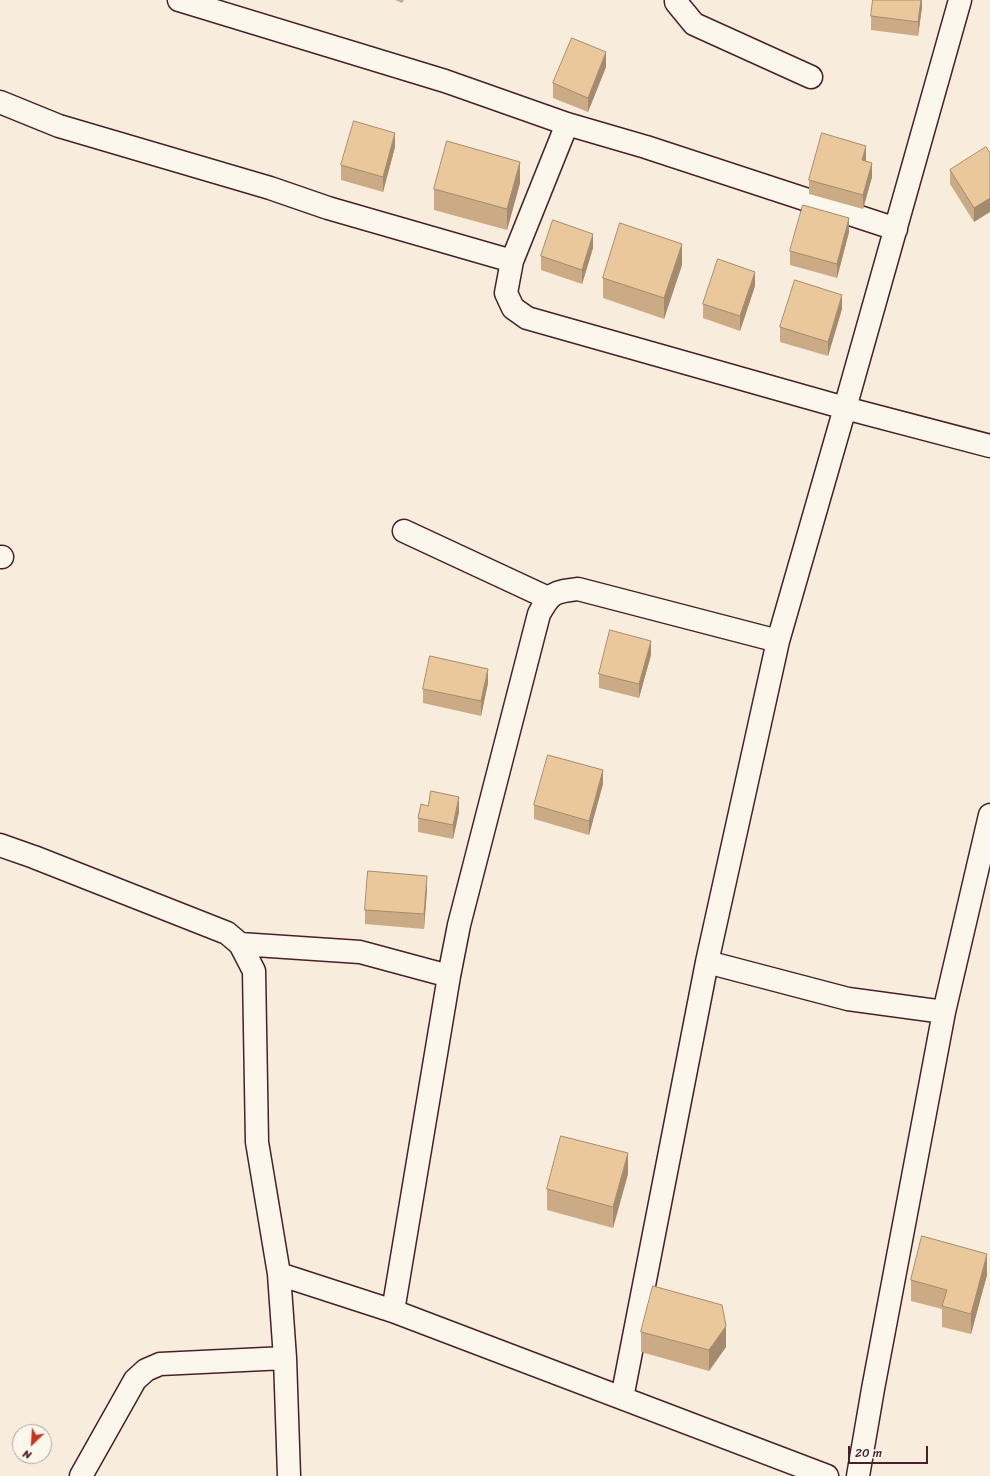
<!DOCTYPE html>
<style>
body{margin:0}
#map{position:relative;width:990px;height:1476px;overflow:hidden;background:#f8eddc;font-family:Sriracha,sans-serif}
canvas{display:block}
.north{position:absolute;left:12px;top:1424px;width:40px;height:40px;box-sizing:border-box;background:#fbf7ec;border:1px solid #b4a19f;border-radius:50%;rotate:205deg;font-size:11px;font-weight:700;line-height:16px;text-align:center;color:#4a1f2b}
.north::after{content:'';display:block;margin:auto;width:14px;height:18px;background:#c8321e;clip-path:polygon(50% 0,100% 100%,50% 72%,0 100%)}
.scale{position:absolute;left:848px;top:1446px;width:80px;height:18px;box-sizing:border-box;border:2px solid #4a1f2b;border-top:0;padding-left:5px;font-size:12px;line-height:14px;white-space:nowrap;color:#4a1f2b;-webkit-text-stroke:3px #fbf7ec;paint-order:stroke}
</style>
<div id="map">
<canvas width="990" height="1476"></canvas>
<div class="north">N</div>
<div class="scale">20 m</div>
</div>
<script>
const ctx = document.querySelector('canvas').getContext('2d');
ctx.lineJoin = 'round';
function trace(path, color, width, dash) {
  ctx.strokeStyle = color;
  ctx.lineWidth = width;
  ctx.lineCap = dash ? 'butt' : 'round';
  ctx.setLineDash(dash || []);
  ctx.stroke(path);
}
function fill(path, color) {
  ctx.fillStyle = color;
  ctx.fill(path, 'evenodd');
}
const minor = new Path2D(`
 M179,0L445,81L567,124L646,147L896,229
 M676,0V2L694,24L811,77
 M0,102L59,126L270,188L328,208L512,261
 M567,124L512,261L506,293L513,308L527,318L845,408L990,446
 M404,531L548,598
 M0,557H2
 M0,845L34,857L227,933L240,944L254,971L257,1142L279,1274L285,1358L289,1476
 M240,944L360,952L449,976
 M707,962L848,999L944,1012
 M279,1274L393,1311L827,1476
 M393,1311L449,976L459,925L539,614C551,592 554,592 578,589L778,641
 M622,1398L707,962L778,641L845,408L960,0
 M81,1476L135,1380L146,1370L160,1364L285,1358
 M858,1476L873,1389L944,1012L990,815`);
trace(minor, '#4a1f2b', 25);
trace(minor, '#fbf7ec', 22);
fill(new Path2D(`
 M395,0H404L402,3Z
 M922,0V7L918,36L871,30V16Z
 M606,67L588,112L553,98V83Z
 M395,147L383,192L341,180V165Z
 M990,153L974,222L950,184V170Z
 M866,160L865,161L872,177L863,209L809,194V180Z
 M520,183L507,230L434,210V189Z
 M849,232L837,278L790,265V251Z
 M593,248L582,284L541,270V256Z
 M682,265L664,319L603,298V278Z
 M755,286L740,331L703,318V304Z
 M842,309L828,356L780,342V327Z
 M651,655L639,698L599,688V674Z
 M488,683L481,716L423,703V689Z
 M603,784L589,835L534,819V805Z
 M428,806L459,812L453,839L418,832V818Z
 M427,890L424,929L365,924V910Z
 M628,1174L613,1228L547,1210V1189Z
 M987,1275L971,1334L942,1327V1309L911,1301V1280Z
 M641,1332L726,1347L709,1371L641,1352Z`), '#caab86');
fill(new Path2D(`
 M921,0H922V7L918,36V22Z
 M606,52V67L588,112V98Z
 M395,133V147L383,192V177Z
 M866,146V160L862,175V160Z
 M520,162V183L507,230V209Z
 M872,163V177L863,209V195Z
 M990,198V212L974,222V208Z
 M849,218V232L837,278V264Z
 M593,234V248L582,284V270Z
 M682,244V265L664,319V298Z
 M755,272V286L740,331V316Z
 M842,295V309L828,356V342Z
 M651,641V655L639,698V684Z
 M488,669V683L481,716V701Z
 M603,770V784L589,835V821Z
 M459,797V812L453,839V825Z
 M427,876V890L424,929V914Z
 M628,1153V1174L613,1228V1207Z
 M987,1254V1275L971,1334V1314Z
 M726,1326V1347L709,1371V1350Z`), '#a48b6d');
const building = new Path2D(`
 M873,0H921L918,22L871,16Z
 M572,38L606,52L588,98L553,83Z
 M354,121L395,133L383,177L341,165Z
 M822,133L866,146L862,160L872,163L863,195L809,180Z
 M447,141L520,162L507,209L434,189Z
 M986,147L990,153V198L974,208L950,170Z
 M803,205L849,218L837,264L790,251Z
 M553,220L593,234L582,270L541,256Z
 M620,223L682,244L664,298L603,278Z
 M718,259L755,272L740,316L703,304Z
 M795,280L842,295L828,342L780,327Z
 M610,630L651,641L639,684L599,674Z
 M430,656L488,669L481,701L423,689Z
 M548,755L603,770L589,821L534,805Z
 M431,791L459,797L453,825L418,818L421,804L428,806Z
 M368,871L427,876L424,914L365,910Z
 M561,1136L628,1153L613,1207L547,1189Z
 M922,1236L987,1254L971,1314L942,1306L947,1290L911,1280Z
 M653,1286L722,1305L726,1326L709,1350L641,1332Z`);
fill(building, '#ebc79c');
trace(building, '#a48b6d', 1);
</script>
